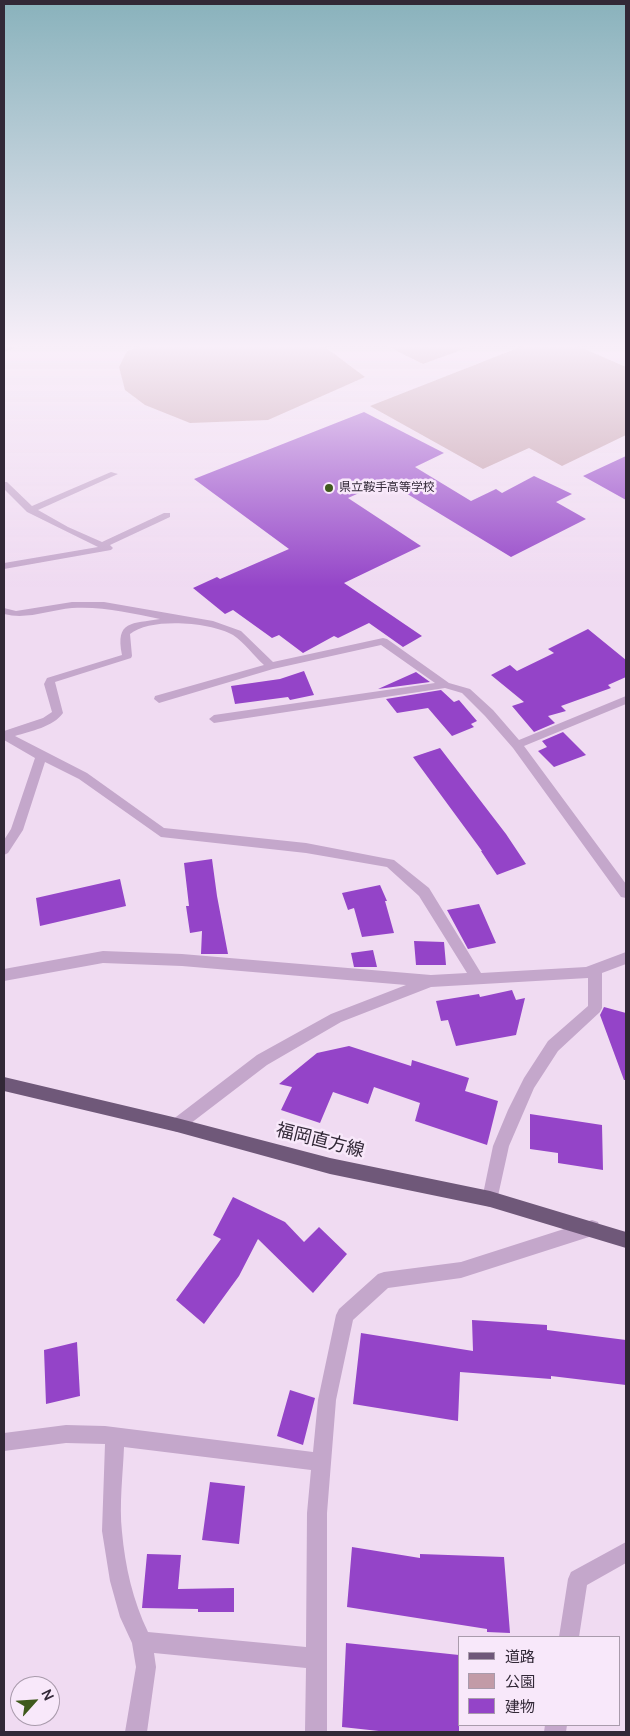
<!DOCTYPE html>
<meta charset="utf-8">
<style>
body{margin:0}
#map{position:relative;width:630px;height:1736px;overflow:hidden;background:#f0dbf2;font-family:Manrope,"Noto Sans JP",sans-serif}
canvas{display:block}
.frame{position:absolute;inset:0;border:5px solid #322837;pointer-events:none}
.legend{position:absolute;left:458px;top:1636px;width:162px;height:90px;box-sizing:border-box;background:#f8e8fa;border:1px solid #a99bac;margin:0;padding:6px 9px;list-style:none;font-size:15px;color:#322837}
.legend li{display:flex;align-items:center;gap:10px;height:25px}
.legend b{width:25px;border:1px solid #a99bac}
.north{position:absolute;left:10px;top:1676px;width:50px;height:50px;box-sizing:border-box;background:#f8e8fa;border:1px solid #a99bac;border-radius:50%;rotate:64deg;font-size:14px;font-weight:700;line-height:20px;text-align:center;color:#322837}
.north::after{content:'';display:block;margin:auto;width:18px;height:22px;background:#3f591c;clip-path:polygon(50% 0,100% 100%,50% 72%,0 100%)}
</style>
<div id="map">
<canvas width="630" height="1736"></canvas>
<div class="frame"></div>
<ul class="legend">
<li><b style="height:6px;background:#6f5879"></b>道路</li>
<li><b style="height:14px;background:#c29ba7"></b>公園</li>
<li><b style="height:14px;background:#9444c8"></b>建物</li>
</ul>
<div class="north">N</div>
</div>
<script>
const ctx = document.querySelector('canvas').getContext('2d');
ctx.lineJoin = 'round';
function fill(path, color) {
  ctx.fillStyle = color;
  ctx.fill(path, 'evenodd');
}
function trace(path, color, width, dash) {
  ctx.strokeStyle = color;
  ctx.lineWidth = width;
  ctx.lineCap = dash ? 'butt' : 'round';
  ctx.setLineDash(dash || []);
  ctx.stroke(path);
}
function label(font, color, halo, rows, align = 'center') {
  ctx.font = font + ' Manrope,"Noto Sans JP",sans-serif';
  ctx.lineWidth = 5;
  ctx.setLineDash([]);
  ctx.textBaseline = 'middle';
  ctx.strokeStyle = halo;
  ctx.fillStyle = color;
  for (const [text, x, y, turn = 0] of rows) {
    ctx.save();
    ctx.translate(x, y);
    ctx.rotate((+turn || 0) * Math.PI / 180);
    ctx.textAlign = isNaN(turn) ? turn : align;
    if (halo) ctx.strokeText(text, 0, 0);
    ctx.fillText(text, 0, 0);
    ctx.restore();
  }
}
fill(new Path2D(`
 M144,344H321L365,377L268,420L190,423L145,405L125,390L119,367L127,351Z
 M383,344H477L423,364Z
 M528,344H573L626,367V435L562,466L529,448L483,469L370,406Z`), '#c29ba7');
fill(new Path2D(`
 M364,412L444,453L415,467L471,501L496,489L502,493L534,476L572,494L556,502L586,519L511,557L386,481L348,498L421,546L344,583L422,636L403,647L369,623L338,638L334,636L303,653L279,635L272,638L233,610L225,614L193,588L217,577L220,579L289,549L194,479Z
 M626,456V500L583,476Z
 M588,629L626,660V677L608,685L611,688L561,706L566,711L548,716L555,723L534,732L512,706L524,702L491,675L510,665L517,671L554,653L548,649Z
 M304,671L314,695L290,700L288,697L235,704L231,686L280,679Z
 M416,672L430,682L378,689Z
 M441,690L454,702L459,700L477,721L471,724L474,727L452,736L428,708L397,713L386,699Z
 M563,732L586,755L554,767L538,751L547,747L542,741Z
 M440,748L506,834L526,864L497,875L481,851H482L413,757Z
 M212,859L217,896L228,954H201L202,931L190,933L186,906H189L184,863Z
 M120,879L126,906L40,926L36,898Z
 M380,885L387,901H385L394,933L362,937L354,908L348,910L342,893Z
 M479,904L496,943L468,949L447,910Z
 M414,941L444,942L446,965H416Z
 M373,950L377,967H354L351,953Z
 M512,990L516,1000L525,998L516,1035L456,1046L448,1020L441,1021L436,1001L479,994L480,997Z
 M604,1007L626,1013V1080H624L600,1015Z
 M349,1046L411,1066L412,1060L469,1078L465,1091L498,1101L487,1145L415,1121L420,1103L374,1087L368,1104L333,1092L320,1123L281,1110L292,1087L279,1084L317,1053Z
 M530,1114L602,1125L603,1170L558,1163V1153L530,1149Z
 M233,1197L285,1222L304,1242L319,1227L347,1254L313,1293L258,1239L239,1276L204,1324L176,1300L221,1239L213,1235Z
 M472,1320L547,1325V1330L626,1340V1385L551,1376V1379L460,1372L458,1421L353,1404L361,1333L473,1351Z
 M77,1342L80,1396L46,1404L44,1350Z
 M290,1390L315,1398L303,1445L277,1436Z
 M210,1482L245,1486L239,1544L202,1540Z
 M352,1547L420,1558V1554L504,1557L510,1633L487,1632V1629L347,1607Z
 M147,1554L181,1555L178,1589L234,1588V1612H198V1609L142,1608Z
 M346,1643L459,1655V1732H388L342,1727Z`), '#9444c8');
fill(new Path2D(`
 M111,472L118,474L38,510L68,527L102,542L164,513H170V517L110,545L113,548L111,550L4,569V563L98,547L27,512L4,489V482H7L32,506Z
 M72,602H104L213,621L241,631L273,662L383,638L387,639L449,683L470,689L493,710L519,740L626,696V704L524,746L626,884V898L621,897L513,748L485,716L462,693L445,688L214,723L209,719L214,715L435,683L381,645L273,669L159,703L154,699L155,696L264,665C254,656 244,642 233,635C211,622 150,617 130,634L132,656L131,658L55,682L63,713C53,727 31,731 15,736L87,773L164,828L306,843L394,860L429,888L481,973L586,967L626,952V964L602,973V1008L600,1012L558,1051L534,1088L509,1146L496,1205L490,1207L484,1205L482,1199L493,1146L508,1110L524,1078L548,1041L588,1006V978L431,987L341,1022L267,1065L182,1130L177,1132L172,1130L169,1125L172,1120L257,1055L331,1014L406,985L182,966L103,963L4,981V969L103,951L182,954L431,975L467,973L419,896L387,867L306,853L161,837L79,779L45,762L23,830L8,853L4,855V840L11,829L35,758L4,740V731L43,718L52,712L44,684L47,678L122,655C115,620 132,624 160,619C131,613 102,606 72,608C49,610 27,620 4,614V608L16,611Z
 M592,1220L598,1222L600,1228L598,1234L592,1236L461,1278L388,1288L353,1320L336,1400L327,1513V1732H305L306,1668L154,1653L156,1667L147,1732H125L136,1667L132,1643L120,1617L110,1581L102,1531L105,1444L66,1443L4,1451V1433L66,1425L105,1426L313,1452L318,1400L336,1315L339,1309L378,1274L384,1272L461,1262ZM124,1447L311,1470L307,1513L306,1647L148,1632C133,1601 125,1566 122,1532C119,1504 123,1474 124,1447Z
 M626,1542V1563L587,1585L579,1637H559L568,1579L571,1572Z
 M545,1725H567L566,1732H544Z`), '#c4a7cb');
fill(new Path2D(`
 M14,344H23L4,352V348Z`), '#94789e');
fill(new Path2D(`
 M4,1077L177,1118L330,1158L490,1191L626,1232V1248L490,1207L330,1174L177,1132L4,1091Z`), '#6f5879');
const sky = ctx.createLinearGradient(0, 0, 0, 587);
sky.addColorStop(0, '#89b2bc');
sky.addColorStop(0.59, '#f8eff9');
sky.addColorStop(1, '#f8eff900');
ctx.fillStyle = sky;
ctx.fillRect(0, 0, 630, 587);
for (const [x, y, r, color] of [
 [329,488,5,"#3f591c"]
]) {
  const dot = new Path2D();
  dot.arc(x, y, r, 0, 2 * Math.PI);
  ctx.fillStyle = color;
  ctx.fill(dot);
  trace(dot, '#f8e8fa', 2);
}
label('12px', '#322837', '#f8e8fa', [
 ["県立鞍手高等学校",339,488]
], 'left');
label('18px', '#322837', '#f8e8fa', [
 ["福岡直方線",320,1141,14]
]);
</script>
